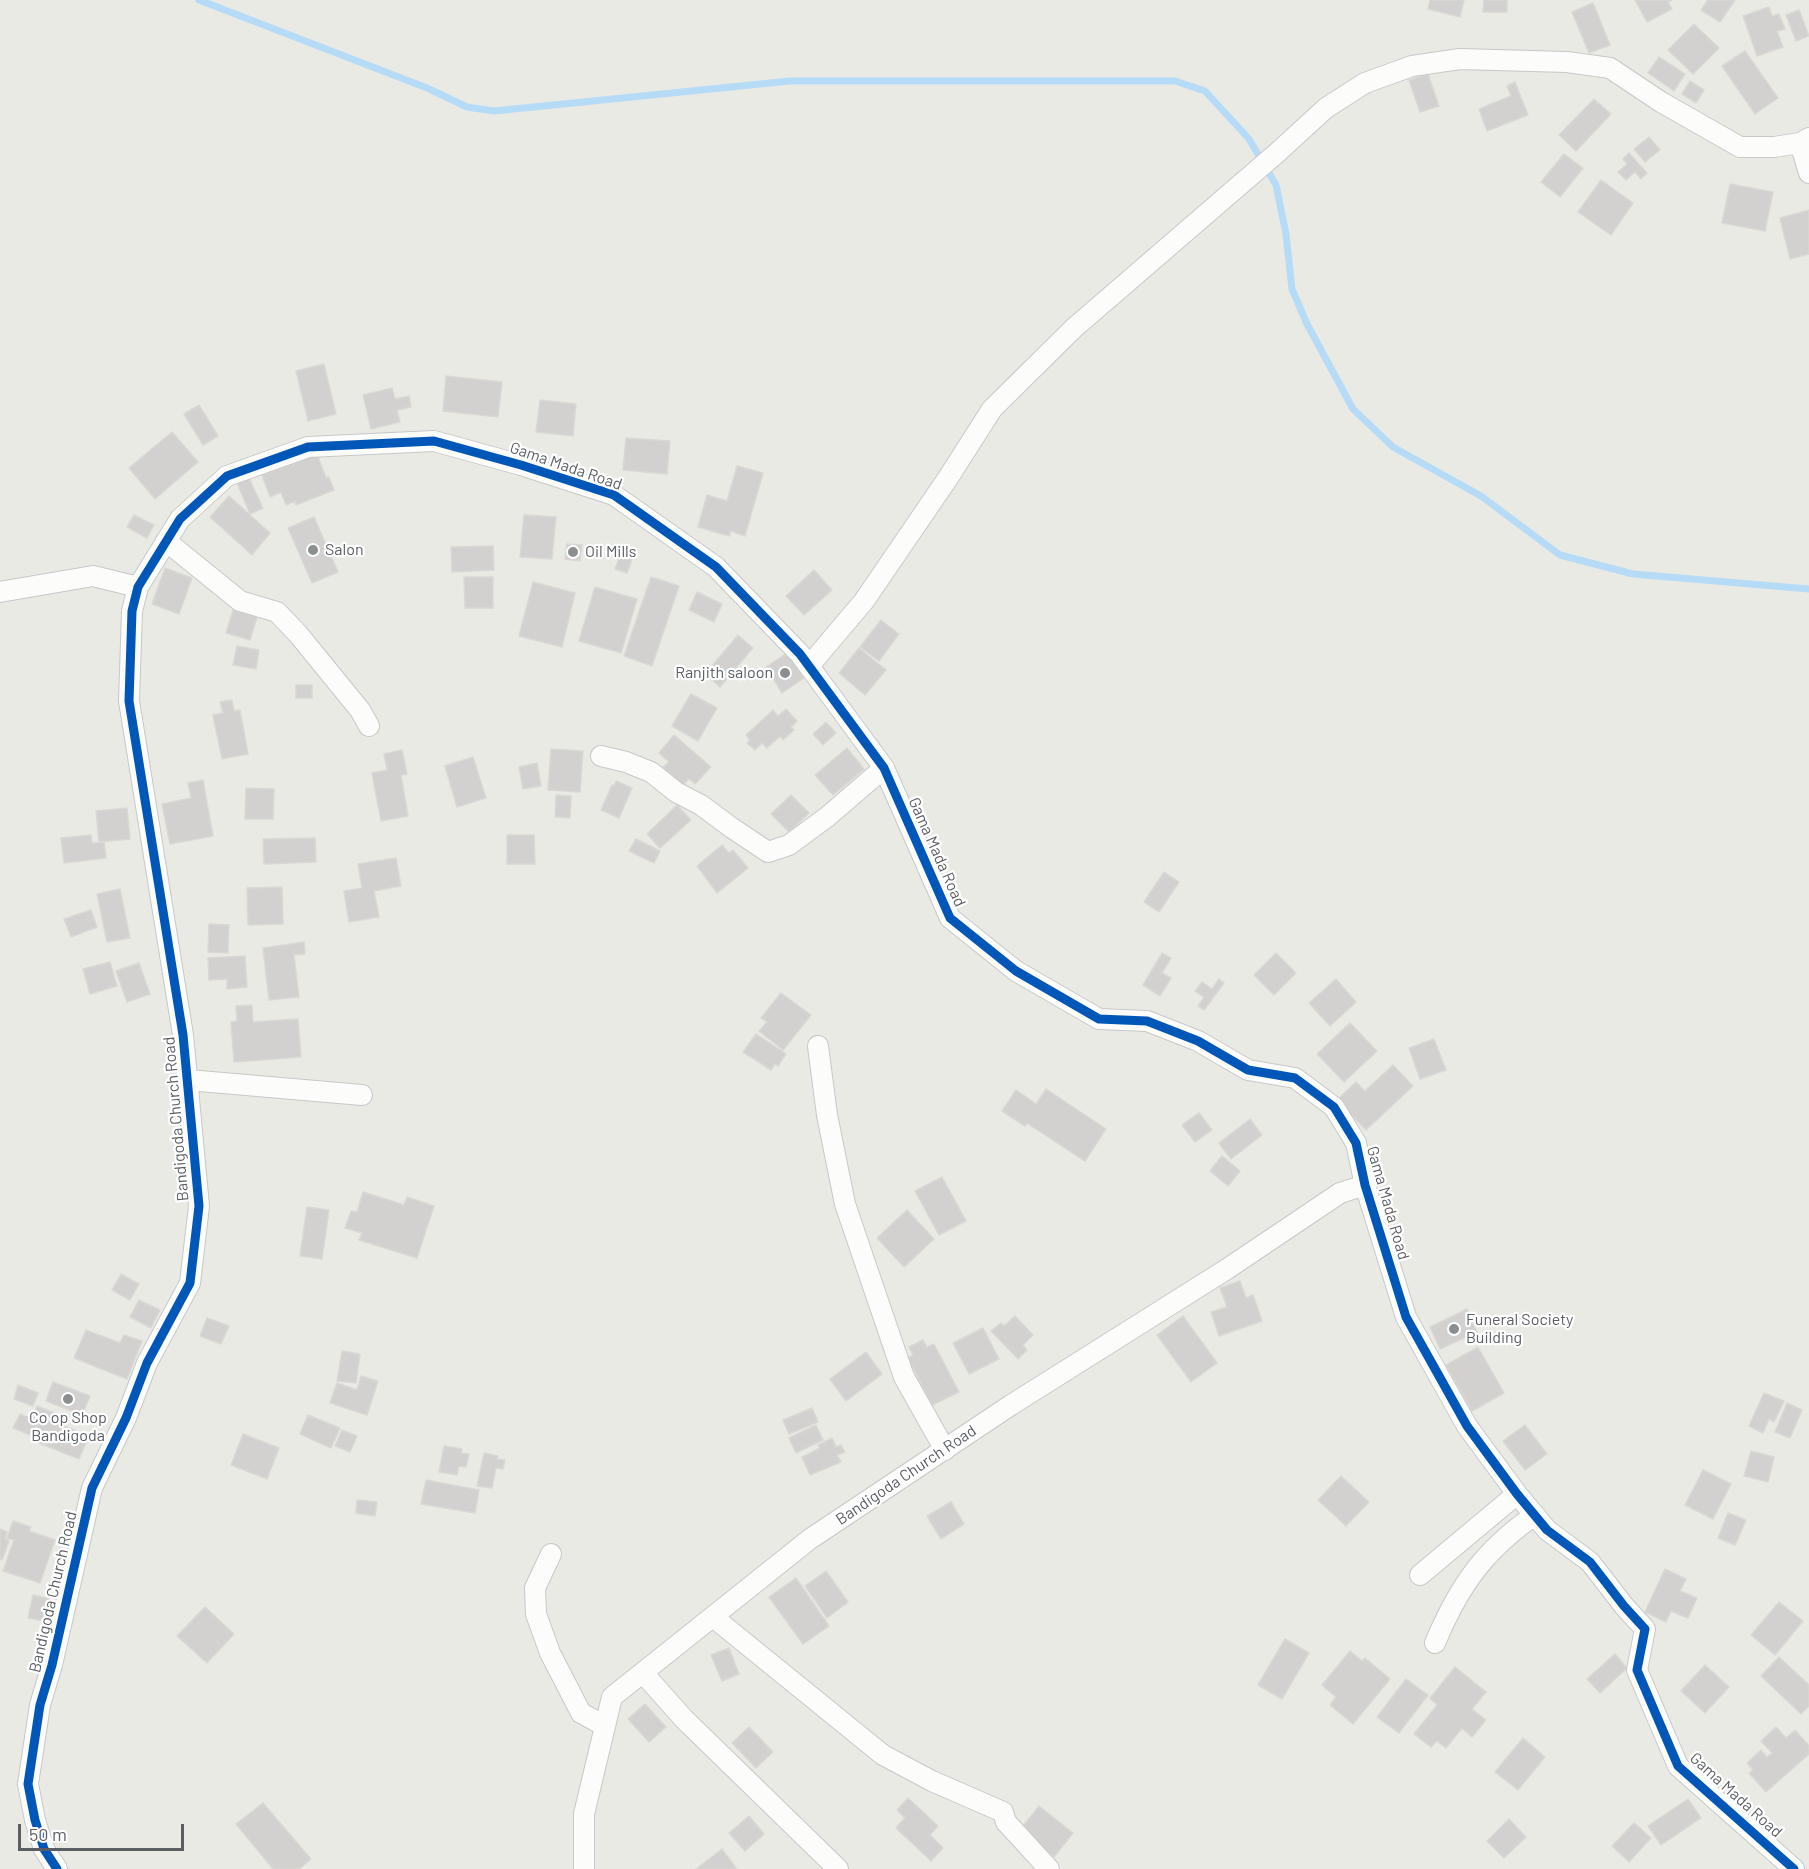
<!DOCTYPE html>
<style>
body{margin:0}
#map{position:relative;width:1809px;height:1869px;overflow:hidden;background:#eaeae5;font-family:Barlow,sans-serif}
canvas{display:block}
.scale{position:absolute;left:18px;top:1824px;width:166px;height:27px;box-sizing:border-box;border:3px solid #5a5e63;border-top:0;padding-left:8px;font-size:18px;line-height:21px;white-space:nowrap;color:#5a5e63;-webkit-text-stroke:4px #fff;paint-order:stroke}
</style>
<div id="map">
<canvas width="1809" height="1869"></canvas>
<div class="scale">50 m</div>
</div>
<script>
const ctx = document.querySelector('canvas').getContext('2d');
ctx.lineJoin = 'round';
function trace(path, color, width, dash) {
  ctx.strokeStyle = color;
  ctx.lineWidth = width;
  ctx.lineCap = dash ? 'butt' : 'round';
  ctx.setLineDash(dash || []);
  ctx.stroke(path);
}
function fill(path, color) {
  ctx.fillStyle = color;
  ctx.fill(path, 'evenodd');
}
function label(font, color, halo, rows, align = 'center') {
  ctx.font = font + ' Barlow,sans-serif';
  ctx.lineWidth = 4.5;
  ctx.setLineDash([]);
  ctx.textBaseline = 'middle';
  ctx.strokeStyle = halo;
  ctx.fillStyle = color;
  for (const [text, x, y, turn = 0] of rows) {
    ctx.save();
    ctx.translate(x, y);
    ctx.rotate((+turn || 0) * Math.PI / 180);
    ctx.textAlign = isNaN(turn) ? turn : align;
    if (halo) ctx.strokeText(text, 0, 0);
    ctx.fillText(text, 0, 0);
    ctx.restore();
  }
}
trace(new Path2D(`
 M199,0L427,88L467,107L494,111L790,81H1175L1205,91L1249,139L1276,185L1286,234L1292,289L1307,324L1353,409L1393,447L1481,496L1560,555L1633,574L1809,589`), '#b6dbf7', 7);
const building = new Path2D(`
 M1430,0H1464L1460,17L1428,9Z
 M1484,0H1507V12H1483Z
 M1635,0H1672L1668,2L1672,9L1647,22Z
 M1708,0H1735L1720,22L1701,10Z
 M1593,3L1610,45L1589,53L1572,12Z
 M1769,7L1772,16L1779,14L1785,29L1777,31L1783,47L1757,56L1743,16Z
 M1799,10L1809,36L1796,41L1786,15Z
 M1694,24L1719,48L1693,74L1668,50Z
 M1745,51L1778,98L1755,114L1722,66Z
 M1659,57L1685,74L1674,91L1648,73Z
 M1428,74L1439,106L1420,112L1409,80Z
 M1690,81L1704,90L1696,103L1682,94Z
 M1515,82L1528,115L1487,131L1479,109L1511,96L1507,86Z
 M1594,99L1611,114L1576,151L1559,135Z
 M1649,137L1660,150L1645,162L1634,149Z
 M1629,153L1647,173L1641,179L1635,172L1626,180L1618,172L1627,164L1623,159Z
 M1564,154L1583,168L1560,197L1541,182Z
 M1601,180L1633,203L1611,235L1578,212Z
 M1730,184L1773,192L1765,231L1722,223Z
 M1809,210V254L1790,259L1780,218Z
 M324,364L336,414L308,421L296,371Z
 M446,376L502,382L498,417L443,411Z
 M392,388L395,399L409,396L411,407L397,410L400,422L371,429L363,395Z
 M540,400L576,404L573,436L536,432Z
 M199,405L218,436L203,445L184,414Z
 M172,432L198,462L155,499L129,468Z
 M626,438L670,441L667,474L623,470Z
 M317,454L326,478L329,477L334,490L296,505L295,501L286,505L281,492L270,497L262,475Z
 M737,466L763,473L745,536L731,531L729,536L698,527L707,495L727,501Z
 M249,478L263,508L250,514L237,483Z
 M229,496L270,533L252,555L210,517Z
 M134,515L154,525L147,538L127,527Z
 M524,515L556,517L552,559L520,557Z
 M314,517L338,572L312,583L288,528Z
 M567,544L582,545L580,561L565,559Z
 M493,546L494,570L452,572L451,547Z
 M621,553L633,557L627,573L615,569Z
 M165,568L192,578L179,614L152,604Z
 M814,570L832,590L804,615L786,596Z
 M464,577H493V608H465Z
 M651,577L679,586L652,666L624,656Z
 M533,582L575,593L562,647L519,636Z
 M595,587L637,599L621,653L579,641Z
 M697,592L722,604L714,622L689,610Z
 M233,610L257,617L250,640L226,633Z
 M881,620L899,634L879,661L860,647Z
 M738,635L753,648L720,687L705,674Z
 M237,646L259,650L256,669L233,665Z
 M859,648L886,670L865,695L839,673Z
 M787,653L804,678L782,693L766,667Z
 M296,685H312V698H296Z
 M691,694L717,708L698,741L672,726Z
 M232,700L234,711L240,710L248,754L222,759L213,715L223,713L220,702Z
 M786,709L797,721L791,727L794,730L783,740L780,736L767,748L762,743L755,750L747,743L750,740L746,735L773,710L778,716Z
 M826,722L836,733L823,745L813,734Z
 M674,735L711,767L695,784L689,779L683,785L663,767L669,762L659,753Z
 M847,748L864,769L833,795L815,775Z
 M551,749L583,751L580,792L548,790Z
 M402,750L407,774L401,775L408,816L381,821L372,773L387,770L384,754Z
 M473,757L486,798L457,807L445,766Z
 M537,763L541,786L523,789L519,767Z
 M203,780L213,836L170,844L162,804L191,798L188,783Z
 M616,781L632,788L619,818L601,810L612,785L614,786Z
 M246,788L274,789L273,819H245Z
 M556,795L571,796L570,818L555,817Z
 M791,795L809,813L789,832L771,814Z
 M677,805L691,820L660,848L647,834Z
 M127,808L130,839L99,842L96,811Z
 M91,835L92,843L104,842L106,858L64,863L61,838Z
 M507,835H534L535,864H507Z
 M315,838L316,862L264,864L263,839Z
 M636,839L660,851L654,863L629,851Z
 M722,845L729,853L733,850L748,868L717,893L697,866Z
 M396,858L401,886L374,891L379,917L349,922L344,891L362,888L358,864Z
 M1164,872L1179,882L1159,912L1144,902Z
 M282,887L283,924L248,925L247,888Z
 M120,889L130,938L107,942L97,894Z
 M91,910L97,927L71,937L64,919Z
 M209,924L229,925L228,953L208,952Z
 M304,942L305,954L294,955L299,997L269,1000L263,948Z
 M1162,953L1171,958L1162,973L1171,978L1160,996L1143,985Z
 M1276,953L1296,973L1274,995L1254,975Z
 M245,956L247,987L227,989V979L209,980L208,958Z
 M110,962L117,986L90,994L83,969Z
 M139,963L150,994L127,1002L116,971Z
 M1219,979L1224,983L1204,1010L1198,1006L1204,997L1195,991L1202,982L1212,989Z
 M1336,979L1356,1002L1330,1026L1309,1003Z
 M781,993L811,1015L783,1050L759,1031L767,1022L761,1018Z
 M252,1005L253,1022L298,1019L301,1057L234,1062L231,1022L237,1021L236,1006Z
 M1350,1023L1377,1051L1344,1082L1317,1054Z
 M756,1034L786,1054L778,1066L775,1064L771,1070L743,1052Z
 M1434,1039L1446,1070L1420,1079L1409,1048Z
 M1393,1065L1413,1086L1366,1130L1337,1100L1356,1082L1365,1091Z
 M1046,1089L1106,1129L1085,1161L1027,1123L1025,1126L1002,1111L1016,1090L1036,1104Z
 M1199,1113L1212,1130L1195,1142L1182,1125Z
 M1250,1119L1262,1135L1231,1159L1219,1143Z
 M1222,1156L1240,1171L1228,1186L1210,1171Z
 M942,1177L966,1221L939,1235L915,1191Z
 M363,1192L404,1205L407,1197L434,1206L417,1258L359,1240L362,1233L345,1228L351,1211L357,1212Z
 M307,1207L329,1210L322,1259L300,1256Z
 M907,1210L934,1239L904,1267L877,1238Z
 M121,1274L139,1284L130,1300L112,1290Z
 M1240,1281L1246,1298L1253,1295L1262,1321L1219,1336L1211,1312L1227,1307L1220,1288Z
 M139,1300L160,1310L151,1328L130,1317Z
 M1467,1309L1477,1332L1440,1349L1430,1327Z
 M1015,1316L1033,1335L1023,1345L1027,1350L1018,1359L991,1331L1001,1323L1004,1326Z
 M1183,1316L1217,1363L1191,1382L1157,1335Z
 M207,1318L229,1326L221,1344L200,1336Z
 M983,1328L999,1359L969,1374L953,1343Z
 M86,1330L120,1343L124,1335L142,1341L127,1379L74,1358Z
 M923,1340L927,1347L934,1344L959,1392L932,1405L908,1358L913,1355L909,1347Z
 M1478,1347L1504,1393L1472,1411L1446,1365Z
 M342,1351L360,1354L356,1383L337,1381Z
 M866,1352L882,1374L846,1401L830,1379Z
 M361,1376L378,1381L367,1415L330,1403L337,1383L357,1390Z
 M53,1382L90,1396L82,1415L46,1401Z
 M18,1385L38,1393L33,1406L14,1399Z
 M1764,1393L1784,1401L1774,1422L1769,1419L1763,1433L1749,1426Z
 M1787,1403L1802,1410L1790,1438L1775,1432Z
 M37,1406L67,1418L64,1426L89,1436L79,1459L39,1443L40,1439L13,1428L20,1414L32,1419Z
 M812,1408L818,1422L789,1434L783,1420Z
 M308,1415L340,1428L331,1448L300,1434Z
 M816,1425L823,1440L796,1453L789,1438Z
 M1525,1425L1547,1454L1525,1470L1503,1441Z
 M342,1430L357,1436L350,1452L335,1446Z
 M243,1434L279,1448L267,1479L231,1465Z
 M832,1438L836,1447L841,1445L845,1452L837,1455L841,1462L810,1475L802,1457L820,1448L818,1445Z
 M444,1446L462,1449L461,1453L469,1454L466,1467L459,1466L457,1475L439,1472Z
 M1751,1451L1774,1457L1768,1482L1744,1476Z
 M484,1453L498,1456L497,1459L505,1460L503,1469L496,1468L492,1488L477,1486Z
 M1703,1470L1731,1484L1713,1519L1685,1505Z
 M1341,1476L1369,1502L1346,1526L1318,1500Z
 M426,1480L479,1490L475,1513L421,1504Z
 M357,1500L377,1502L375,1516L356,1513Z
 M951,1502L964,1524L941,1539L927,1516Z
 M1728,1513L1746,1520L1735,1545L1718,1538Z
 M13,1521L31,1527L29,1531L55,1540L40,1583L3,1571L14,1540L7,1538Z
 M0,1529L7,1532L5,1539L9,1541L2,1560L0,1559Z
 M1665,1569L1686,1579L1680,1591L1697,1598L1688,1618L1671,1611L1666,1622L1645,1612Z
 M826,1571L848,1602L827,1618L805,1586Z
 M796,1578L829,1626L803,1644L769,1597Z
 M33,1595L50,1599L44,1621L28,1618Z
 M1779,1602L1803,1621L1775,1655L1751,1635Z
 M205,1607L234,1634L207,1663L177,1636Z
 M1285,1639L1309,1653L1282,1699L1258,1685Z
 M729,1648L739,1674L722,1681L711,1655Z
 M1350,1651L1362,1661L1365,1658L1390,1679L1353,1724L1330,1705L1336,1697L1322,1685Z
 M1615,1654L1627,1668L1600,1693L1587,1679Z
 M1779,1657L1809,1685V1706L1801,1714L1761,1676Z
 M1705,1665L1729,1687L1705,1713L1681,1691Z
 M1455,1667L1486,1692L1472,1709L1486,1720L1472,1737L1462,1728L1446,1748L1437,1741L1431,1747L1414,1734L1437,1705L1430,1698Z
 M1406,1679L1428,1695L1399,1733L1377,1717Z
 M645,1704L666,1727L649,1742L628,1719Z
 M749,1727L773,1752L756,1768L732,1743Z
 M1776,1727L1786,1738L1795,1730L1809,1746V1754L1766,1792L1749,1773L1753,1770L1747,1763L1761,1750L1767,1757L1772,1753L1761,1741Z
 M1523,1738L1545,1757L1518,1790L1495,1772Z
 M908,1798L938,1826L930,1835L943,1848L931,1861L896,1828L905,1818L897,1810Z
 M1688,1799L1701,1818L1661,1845L1648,1826Z
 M263,1803L311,1859L299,1869H273L236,1824Z
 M1039,1806L1073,1833L1054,1857L1020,1830Z
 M749,1816L764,1834L745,1851L729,1833Z
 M1509,1819L1526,1837L1504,1858L1487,1841Z
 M1634,1823L1651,1838L1629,1862L1612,1846Z
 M722,1849L737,1869H696Z`);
fill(building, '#d2d1cf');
trace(building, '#dad8d4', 1.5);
const minor = new Path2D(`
 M1800,143L1809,173
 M166,541L240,601L277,612L298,634L360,710L369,726
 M0,592L93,576L138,587
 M809,666L864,601L948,478L992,409L1074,328L1278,152L1326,108L1365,83L1412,66L1460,59L1567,62L1610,68L1661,102L1740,147H1774L1800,143L1809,138
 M601,756L626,762L651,772L676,792L701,805L732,828L768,852L789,845L827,817L884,768
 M818,1046L827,1115L845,1204L904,1377L945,1450
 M188,1080L362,1095
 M551,1554L535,1588L536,1614L550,1653L581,1713L605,1726
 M1420,1575L1517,1494
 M713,1617L883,1755L932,1781L1003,1812L1006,1822L1049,1869
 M1435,1643C1459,1586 1484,1550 1535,1515
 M643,1673L684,1719L838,1869
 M57,1869L44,1849L35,1820L28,1784L40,1705L52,1665L92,1488L126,1418L147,1363L190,1283L199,1206L183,1035L129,701L132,611L138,587L180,519L227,476L308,447L434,441L521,465L614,495L716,567L800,654L884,768L950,918L1016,971L1099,1019L1147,1021L1198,1041L1248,1070L1295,1078L1334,1107L1356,1143L1365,1185L1406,1317L1467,1426L1517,1494L1547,1530L1590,1562L1624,1606L1645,1629L1637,1670L1678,1766L1794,1869
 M584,1869V1814L612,1697L810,1539L1011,1405L1227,1269L1340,1193L1365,1185`);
trace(minor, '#c7c8c7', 22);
trace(minor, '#fcfcfb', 20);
trace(new Path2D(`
 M57,1869L44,1849L35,1820L28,1784L40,1705L52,1665L92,1488L126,1418L147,1363L190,1283L199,1206L183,1035L129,701L132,611L138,587L180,519L227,476L308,447L434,441L521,465L614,495L716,567L800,654L884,768L950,918L1016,971L1099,1019L1147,1021L1198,1041L1248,1070L1295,1078L1334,1107L1356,1143L1365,1185L1406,1317L1467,1426L1517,1494L1547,1530L1590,1562L1624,1606L1645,1629L1637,1670L1678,1766L1794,1869`), '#0057b8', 9);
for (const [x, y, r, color] of [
 [313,550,6,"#8c8f90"],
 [573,552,6,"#8c8f90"],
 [785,673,6,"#8c8f90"],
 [1454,1329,6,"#8c8f90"],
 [68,1399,6,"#8c8f90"]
]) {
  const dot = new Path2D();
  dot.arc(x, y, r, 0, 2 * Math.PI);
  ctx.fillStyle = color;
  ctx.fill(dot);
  trace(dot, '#fff', 2);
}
label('16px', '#5a5e63', '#fff', [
 ["Gama Mada Road",566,466,19],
 ["Gama Mada Road",937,852,66],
 ["Bandigoda Church Road",176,1119,-95],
 ["Gama Mada Road",1388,1203,74],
 ["Bandigoda Church Road",906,1475,-34],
 ["Bandigoda Church Road",53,1592,-77],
 ["Gama Mada Road",1736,1795,42]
]);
label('16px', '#5a5e63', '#fff', [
 ["Salon",325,550],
 ["Oil Mills",585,552],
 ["Ranjith saloon",773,673,"right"],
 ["Funeral Society",1466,1320],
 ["Building",1466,1338],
 ["Co op Shop",68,1418,"center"],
 ["Bandigoda",68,1436,"center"]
], 'left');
</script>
